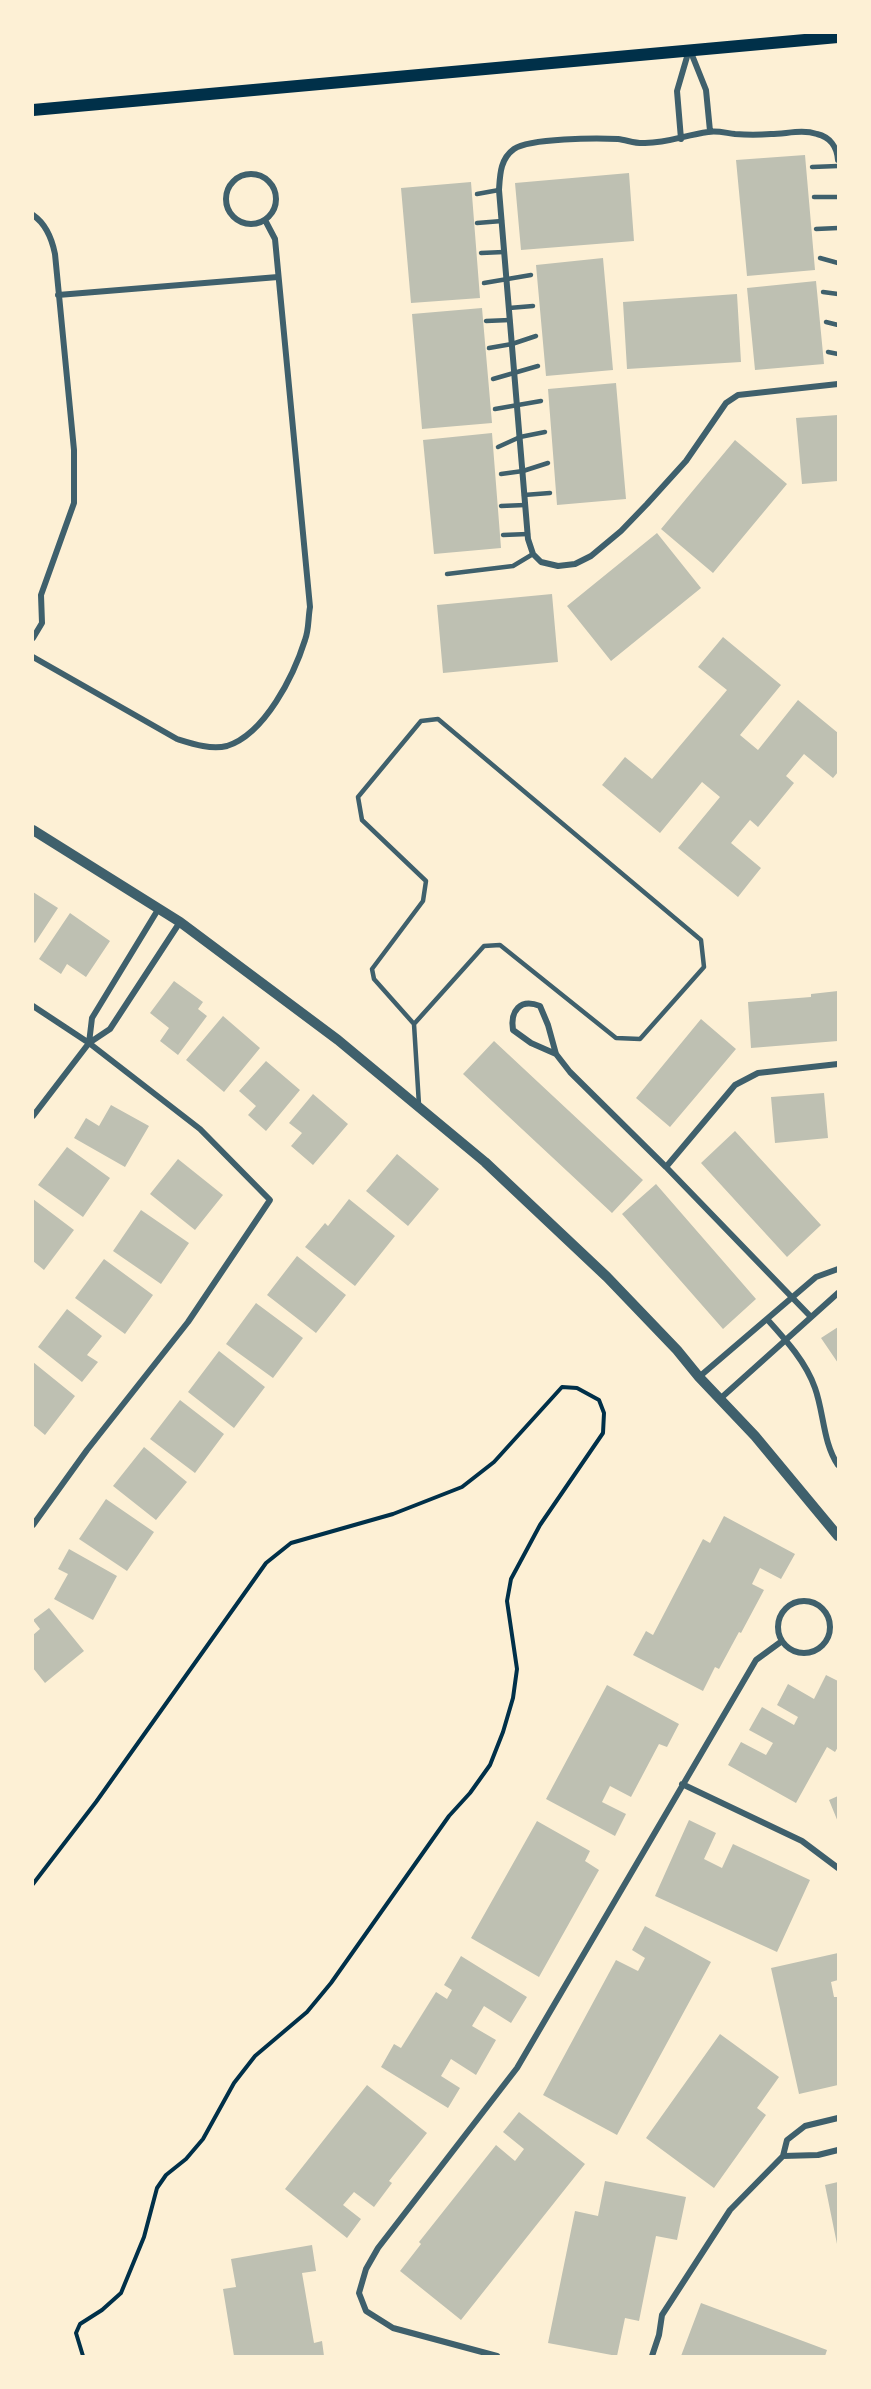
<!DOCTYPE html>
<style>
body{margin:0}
#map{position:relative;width:871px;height:2389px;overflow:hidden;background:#fdf0d5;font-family:"PT Sans Narrow",sans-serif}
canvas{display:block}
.frame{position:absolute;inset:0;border:34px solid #fdf0d5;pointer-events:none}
</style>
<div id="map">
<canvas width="871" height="2389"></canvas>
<div class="frame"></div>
</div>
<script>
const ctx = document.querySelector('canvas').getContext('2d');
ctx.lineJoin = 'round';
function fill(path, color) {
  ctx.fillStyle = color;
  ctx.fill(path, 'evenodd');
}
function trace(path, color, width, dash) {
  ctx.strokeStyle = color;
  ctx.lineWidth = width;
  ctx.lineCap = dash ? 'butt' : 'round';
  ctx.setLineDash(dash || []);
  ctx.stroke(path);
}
fill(new Path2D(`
 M805,155L815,270L747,276L736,160Z
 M629,173L634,241L521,250L515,183Z
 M471,182L480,298L411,303L401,188Z
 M603,258L613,370L546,376L536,265Z
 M816,281L824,364L755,370L747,288Z
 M737,294L741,362L627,369L623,302Z
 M482,308L492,423L422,429L412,314Z
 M616,383L626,499L557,505L548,389Z
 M838,415V481L802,484L796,418Z
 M492,433L501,548L434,554L423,440Z
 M735,440L787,484L713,573L661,529Z
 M657,533L701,588L611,661L567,606Z
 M552,594L558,662L443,673L437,605Z
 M723,637L781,685L740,735L758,750L798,700L838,733V772L833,778L804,754L786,776L794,783L758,827L750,820L731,843L761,868L738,897L678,848L720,797L702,782L660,833L602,785L625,757L652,779L727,690L698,667Z
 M33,892L58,908L35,943L33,941Z
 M70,913L110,941L86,977L67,964L61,974L39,959Z
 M174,981L203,1002L198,1009L207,1016L178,1055L160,1041L169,1028L150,1013Z
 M838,991V1041L751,1048L748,1002L811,997V994Z
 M223,1016L260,1048L224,1092L186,1060Z
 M701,1019L736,1049L670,1127L636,1098Z
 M494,1041L643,1180L612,1213L463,1074Z
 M266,1061L300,1090L266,1131L248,1115L256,1106L239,1091Z
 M824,1093L828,1138L775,1143L771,1097Z
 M313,1094L348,1124L313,1165L291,1146L302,1133L289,1123Z
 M111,1105L149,1126L125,1167L74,1138L86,1118L99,1126Z
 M735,1131L821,1225L787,1257L701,1163Z
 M67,1147L110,1178L83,1217L38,1185Z
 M397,1154L439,1189L408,1226L366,1191Z
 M178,1159L223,1195L195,1230L150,1194Z
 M656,1184L756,1299L723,1329L622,1214Z
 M33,1199L74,1230L44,1270L33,1261Z
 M349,1199L395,1236L355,1286L305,1247L325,1223L328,1226Z
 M141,1210L189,1243L161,1284L113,1251Z
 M297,1256L346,1295L316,1333L267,1295Z
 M104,1259L153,1295L125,1334L75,1298Z
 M256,1303L303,1338L273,1378L226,1344Z
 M67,1309L102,1336L87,1355L98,1362L82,1382L38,1347Z
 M838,1327V1363L821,1338Z
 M219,1351L265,1387L234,1428L188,1392Z
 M33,1362L75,1396L45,1435L33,1425Z
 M180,1400L224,1434L195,1473L150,1439Z
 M144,1447L187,1482L156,1520L113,1486Z
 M106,1499L154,1532L127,1571L79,1539Z
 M724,1516L795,1554L781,1579L760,1568L752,1584L764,1590L741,1633L739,1632L719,1669L715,1667L703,1691L633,1655L646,1631L653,1635L703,1539L710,1543Z
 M69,1549L117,1576L93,1620L54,1599L68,1574L58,1569Z
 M49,1608L84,1651L45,1683L33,1668V1635L40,1629L33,1620Z
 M826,1675L838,1681V1747L835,1752L827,1747L796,1803L728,1765L741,1742L766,1755L773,1743L749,1730L762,1707L794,1725L798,1717L777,1705L788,1684L814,1699Z
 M607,1685L679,1724L667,1747L659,1744L631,1797L610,1786L602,1802L626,1814L615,1836L546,1799Z
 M838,1796V1822L829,1800Z
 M689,1820L716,1833L704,1859L722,1868L733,1844L810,1880L777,1952L655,1896Z
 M537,1821L590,1851L585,1861L599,1870L539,1977L471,1938Z
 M645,1926L711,1962L617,2135L543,2095L616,1960L638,1971L645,1958L632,1950Z
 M838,1953V1980L831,1982L834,1997H838V2085L799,2094L771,1968Z
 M461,1956L527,1997L511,2023L484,2006L472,2026L496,2040L476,2075L451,2059L441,2076L460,2088L448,2108L381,2067L394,2044L401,2048L436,1992L447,1999L452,1990L444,1985Z
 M720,2034L779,2077L757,2108L766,2115L714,2188L646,2138Z
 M367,2085L427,2133L389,2181L392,2183L374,2207L354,2192L343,2205L361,2219L347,2238L285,2189Z
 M519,2112L585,2164L461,2320L400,2271L421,2244L419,2242L496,2145L515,2161L524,2149L503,2132Z
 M605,2181L686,2197L677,2240L656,2236L639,2321L625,2318L617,2356L548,2343L575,2211L598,2216Z
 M838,2182V2244H837L825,2185Z
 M312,2245L316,2271L302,2273L314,2343L322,2341L324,2356H234L223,2289L236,2287L231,2259Z
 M701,2303L827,2350L825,2356H681Z`), '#bec0b2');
trace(new Path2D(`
 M33,1884L96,1802L266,1563L291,1543L393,1514L462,1487L494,1462L562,1387L577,1388L599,1400L604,1413L603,1433L540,1525L511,1579L507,1601L517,1669L513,1698L503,1732L490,1765L470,1793L449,1816L331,1983L307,2012L255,2056L234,2083L203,2139L186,2159L166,2175L157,2188L144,2237L121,2293L102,2310L80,2324L76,2333L83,2356`), '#003049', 4);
trace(new Path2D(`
 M812,167L838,166
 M477,194L499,190
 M814,197H838
 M477,223L502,221
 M816,229L838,228
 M481,253L504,252
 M820,258L838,263
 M484,283L531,275
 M823,292L838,294
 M509,308L533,306
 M486,321L510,320
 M826,322L838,325
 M489,348L512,344L536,336
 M828,352L838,354
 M493,379L538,366
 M495,409L541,401
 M498,447L520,437L545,432
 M501,474L523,471L548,463
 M524,495L550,493
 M501,506L525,505
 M503,535L528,534
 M447,574L513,566L533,554
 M414,1024L484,946L500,945L616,1038L640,1039L704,967L701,940L438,719L421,721L358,797L362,820L426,881L423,901L372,969L374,979L414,1024L419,1105`), '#3f606c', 4.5);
trace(new Path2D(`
 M690,50L706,90L710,131
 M681,139L677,91L689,50
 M838,160C837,147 830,137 817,134C802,129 786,134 771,134C759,135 747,135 735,134C726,133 716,130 708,132C685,135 669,143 645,143C636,144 627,140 618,139C597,138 530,138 514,149C500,159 500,175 499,190L528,539L533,554L541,562L558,566L575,564L591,556L621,531L647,504L686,461L726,403L738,395L838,384
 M226 199a25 25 0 1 1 50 0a25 25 0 1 1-50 0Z
 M33,215C46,224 52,239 55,254L74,450V503L41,595L42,623L33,638
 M58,295L278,277
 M33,657L177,739C193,744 211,750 227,746C265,734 294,675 305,640C309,630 308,618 310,607L275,239L265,220
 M33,1006L89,1043L200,1129L270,1200L188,1322L87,1450L33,1525
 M89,1043L92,1018L159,908
 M556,1054L531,1043L513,1030C510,1011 520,998 540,1006L548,1025L556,1054L570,1072L666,1167L811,1317
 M33,1116L89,1043L110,1029L180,922
 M666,1167L735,1085L758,1073L838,1064
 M767,1319C786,1340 806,1362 815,1388C824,1413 823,1443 838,1465
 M699,1377L816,1277L838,1269
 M721,1398L838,1293
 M778 1627a26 26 0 1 1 52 0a26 26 0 1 1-52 0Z
 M682,1784L802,1841L838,1868
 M783,2156L818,2155L838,2150
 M497,2356L393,2328L366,2311L359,2293L366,2269L378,2248L517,2068L756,1660L782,1641
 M652,2356L659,2335L662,2315L730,2210L783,2156L787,2140L805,2126L838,2118`), '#3f606c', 6);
trace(new Path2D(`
 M33,830L180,922L338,1040L485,1162L607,1277L677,1350L699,1377L755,1436L838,1536`), '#3f606c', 10);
trace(new Path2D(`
 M33,110L838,37`), '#003049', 12);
</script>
